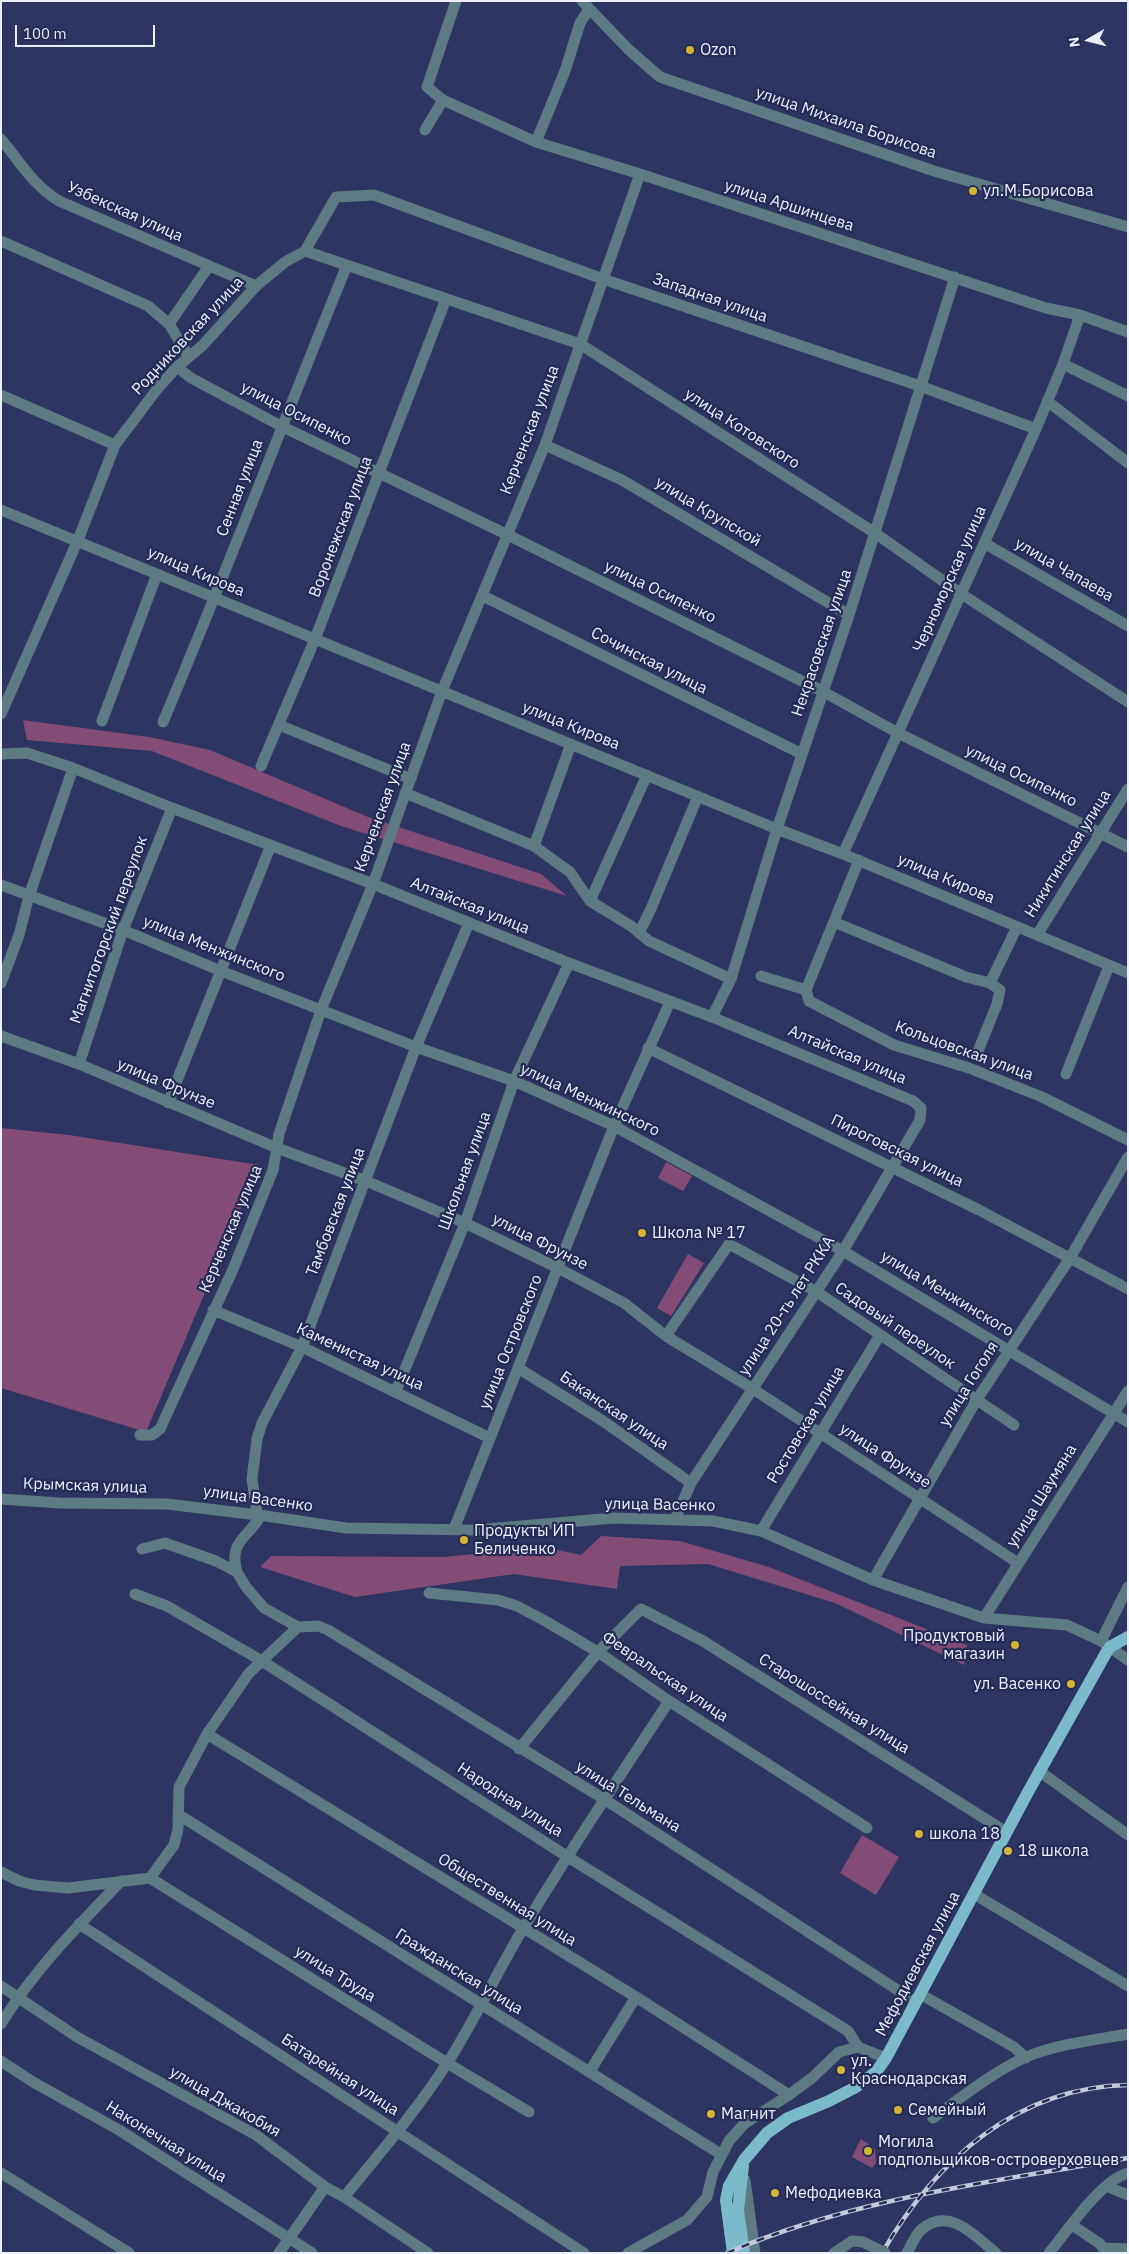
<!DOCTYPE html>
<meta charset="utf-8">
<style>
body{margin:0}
#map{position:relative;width:1129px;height:2254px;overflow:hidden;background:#2f3563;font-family:"IBM Plex Sans",sans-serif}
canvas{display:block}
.frame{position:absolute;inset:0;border:2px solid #edf0fc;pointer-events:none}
.north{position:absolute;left:1064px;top:15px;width:50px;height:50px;-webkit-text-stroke:4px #252a57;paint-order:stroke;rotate:262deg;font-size:14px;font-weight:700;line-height:20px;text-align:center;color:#edf0fc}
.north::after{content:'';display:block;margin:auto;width:18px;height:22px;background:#edf0fc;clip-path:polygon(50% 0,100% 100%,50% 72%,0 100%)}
.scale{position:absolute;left:15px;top:25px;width:140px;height:22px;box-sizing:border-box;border:2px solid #edf0fc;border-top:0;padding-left:6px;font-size:15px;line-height:18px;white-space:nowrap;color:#edf0fc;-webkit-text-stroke:4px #252a57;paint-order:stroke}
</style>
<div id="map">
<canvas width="1129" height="2254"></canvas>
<div class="frame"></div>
<div class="north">N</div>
<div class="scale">100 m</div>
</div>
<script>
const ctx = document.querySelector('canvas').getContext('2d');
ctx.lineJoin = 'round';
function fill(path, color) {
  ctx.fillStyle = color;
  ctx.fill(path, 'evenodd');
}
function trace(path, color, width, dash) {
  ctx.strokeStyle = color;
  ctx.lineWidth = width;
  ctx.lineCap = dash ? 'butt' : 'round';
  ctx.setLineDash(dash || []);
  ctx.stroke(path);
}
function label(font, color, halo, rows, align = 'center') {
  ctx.font = font + ' "IBM Plex Sans",sans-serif';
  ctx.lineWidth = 4.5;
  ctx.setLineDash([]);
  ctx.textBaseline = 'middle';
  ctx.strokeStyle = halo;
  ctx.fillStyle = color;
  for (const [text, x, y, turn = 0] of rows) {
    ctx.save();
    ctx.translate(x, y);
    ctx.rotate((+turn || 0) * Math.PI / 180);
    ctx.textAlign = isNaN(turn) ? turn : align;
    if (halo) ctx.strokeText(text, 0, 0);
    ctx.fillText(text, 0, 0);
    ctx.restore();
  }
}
fill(new Path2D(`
 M23,720L149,737L210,750L368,817L541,874L567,896L341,826L152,751L27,740Z
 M1,1128L69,1135L259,1165L146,1432L1,1388Z
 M666,1162L692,1176L683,1191L658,1178Z
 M688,1254L704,1263L671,1316L657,1308Z
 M601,1536L680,1541L769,1567L967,1645L964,1665L835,1603L708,1564L620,1566L617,1589L514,1574L355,1597L260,1567L271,1556L444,1557L543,1547L581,1555Z
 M862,1835L899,1857L876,1895L840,1873Z
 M861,2139L875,2149L876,2163L872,2168L852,2157Z`), '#824c76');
trace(new Path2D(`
 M456,1L427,87L443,100L536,142L640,174L1046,308L1080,315L1128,332
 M582,1L628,49L660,77L934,171L1128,227
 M425,130L443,100
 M1,139C19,161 34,186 59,201L256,286
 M536,142L565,71L580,23L589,9
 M1,241L148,306L169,324L189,357
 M305,251L580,344L875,533L960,593L1128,702
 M169,324L209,266
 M1063,364L1128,396
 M177,367L191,378L281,426L506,534L822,691L898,733L1128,847
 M1,395L115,445
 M1047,401L1128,463
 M545,445L622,480L849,615
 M1,510L777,829L843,854L1128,973
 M984,543L1128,626
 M483,596L802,754
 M1,714L78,540L115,445L158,388L177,367L203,345L256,286L285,262L305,251L336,197L374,195L603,279L920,386L1036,429
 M102,721L157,574
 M163,722C227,571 285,417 347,265
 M279,725L411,779
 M2,754L27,753L73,768L172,808L373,884L569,963L712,1017L913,1101L921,1108L920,1120L843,1251L691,1483L675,1519
 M261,766L315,639L446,299
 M405,793L534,846L570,872L590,901L631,926L649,941L731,979
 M534,846L571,744
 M843,854L1036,429L1063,364L1080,315
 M1,885L123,930L221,971L416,1047L514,1081L614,1126L843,1251L1128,1422
 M590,901L647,775
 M834,922L966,977L990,983
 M639,933L650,911L698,796
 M1037,935L1128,789
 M761,976L806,990L809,1001L894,1045L969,1068L1042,1097L1128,1140
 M1,983L19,935L29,896L73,768
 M806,990L859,860
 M712,1017L731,979L777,829L849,615L955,277
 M1,1036L79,1064L277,1148L366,1181L465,1223L558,1268L624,1303L666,1336L753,1389L1018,1563
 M648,1048L979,1210L1128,1289
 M976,1056L997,1004L1000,990L990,983L1017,927
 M79,1064L123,930L172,808
 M1066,1074L1109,966
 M168,1103L271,845
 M213,1310L302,1347L490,1438
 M666,1336L729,1244L817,1292L1014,1425
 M518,1368L603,1421L691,1483
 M396,1391L465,1223L514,1081L569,963
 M140,1435H152L160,1429L234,1267L273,1170L279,1134L321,1010L373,884L442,691L545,445L640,174
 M1,1499L59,1503L167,1504L266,1516L346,1528L476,1530L614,1518L713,1521L761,1531L873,1580L984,1618L1067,1625L1101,1641L1128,1660
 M454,1529L614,1126L670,1002
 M761,1531L880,1335
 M142,1549L165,1543L216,1561L237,1572L246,1587L264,1608L298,1627
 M237,1572C229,1544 244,1540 258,1520L252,1479L257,1439L262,1423L302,1347L416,1047L469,923
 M873,1580L976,1401L1070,1258L1128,1157
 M429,1593L498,1600L517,1606L547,1622L598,1652L669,1701L867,1828
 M135,1594L167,1606L262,1661L568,1857L848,2031L858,2047
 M984,1618L1128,1391
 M1101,1641L1128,1587
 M207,1734L636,1997L789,2095
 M519,1749L598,1652L641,1609L703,1641L1006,1832
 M1039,1771L1128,1835
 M179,1815L722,2155
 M1,1872L19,1881L34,1885L68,1888L150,1878L447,2063L529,2112
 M150,1878L174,1845L178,1829L179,1787L207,1734L249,1673L298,1627L318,1626L328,1630L604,1799L916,2002
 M974,1894L1128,1986
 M79,1924L584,2253
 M1,1986L77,2037L256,2135L325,2187L344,2197L428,2253
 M920,1994L1014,2047L1026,2058
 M1,2024C33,1971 78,1926 121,1881
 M1,2061L33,2082L119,2130L312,2253
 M590,2071L636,1997
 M933,2118C962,2097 993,2072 1026,2057C1058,2044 1094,2040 1128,2034
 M1,2173L129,2253
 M745,2180L755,2253
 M1106,2186L1128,2195
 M344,2197C380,2153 417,2110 448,2062C476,2018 497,1972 524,1927C570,1850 620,1776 669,1701
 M1072,2225L1099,2243L1108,2253
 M1103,2248L1128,2249
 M279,2253L325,2187
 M628,2253L687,2220L707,2197L713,2172L729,2141L744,2124L789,2095L813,2077L839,2052L858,2047L886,2058
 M834,2253L852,2241L863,2242
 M907,2253C911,2246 915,2235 922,2229C949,2206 975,2236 996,2253
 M1049,2253C1068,2230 1100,2181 1128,2173`), '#5d7b82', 11);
trace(new Path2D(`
 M743,2166L738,2210L744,2253
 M733,2253L726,2200L729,2186L744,2160L767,2133L788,2118L829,2101L856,2087L876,2072L886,2058L1028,1792L1106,1653L1110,1647L1128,1637`), '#7bbaca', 12);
const rail = new Path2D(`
 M727,2253C854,2198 993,2182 1128,2158
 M882,2253C935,2161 1017,2087 1128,2085`);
trace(rail, '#c4c8db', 4.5);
trace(rail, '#252a57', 2.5, [8]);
trace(new Path2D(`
 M863,2242L885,2253`), '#5d7b82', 11);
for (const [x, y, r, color] of [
 [690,50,5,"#d3b635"],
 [973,191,5,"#d3b635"],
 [642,1233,5,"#d3b635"],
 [464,1540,5,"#d3b635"],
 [1015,1645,5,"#d3b635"],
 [1071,1684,5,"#d3b635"],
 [919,1834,5,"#d3b635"],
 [1008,1851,5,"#d3b635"],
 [841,2070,5,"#d3b635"],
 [898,2110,5,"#d3b635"],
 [711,2114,5,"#d3b635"],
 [868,2151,5,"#d3b635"],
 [775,2193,5,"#d3b635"]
]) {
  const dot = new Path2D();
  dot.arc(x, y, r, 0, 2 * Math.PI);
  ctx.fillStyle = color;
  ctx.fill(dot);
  trace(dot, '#252a57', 2);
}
label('16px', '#edf0fc', '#252a57', [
 ["Ozon",700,50],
 ["ул.М.Борисова",983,191],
 ["Школа № 17",652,1233],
 ["Продукты ИП",474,1531],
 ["Беличенко",474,1549],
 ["Продуктовый",1005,1636,"right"],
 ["магазин",1005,1654,"right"],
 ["ул. Васенко",1061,1684,"right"],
 ["школа 18",929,1834],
 ["18 школа",1018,1851],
 ["ул.",851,2061],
 ["Краснодарская",851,2079],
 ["Семейный",908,2110],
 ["Магнит",721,2114],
 ["Могила",878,2142],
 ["подпольщиков-островерховцев",878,2160],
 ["Мефодиевка",785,2193]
], 'left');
label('16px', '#edf0fc', '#252a57', [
 ["улица Михаила Борисова",846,123,19],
 ["улица Аршинцева",789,206,18],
 ["Узбекская улица",125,212,24],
 ["Западная улица",710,298,19],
 ["Родниковская улица",188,336,-47],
 ["улица Осипенко",296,414,27],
 ["улица Котовского",742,429,33],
 ["Керченская улица",530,430,-69],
 ["Сенная улица",240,488,-69],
 ["улица Крупской",708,512,31],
 ["Воронежская улица",341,527,-69],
 ["улица Чапаева",1064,570,30],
 ["улица Кирова",196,572,23],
 ["Черноморская улица",950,579,-66],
 ["улица Осипенко",660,592,26],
 ["Некрасовская улица",822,643,-71],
 ["Сочинская улица",649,661,27],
 ["улица Кирова",571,726,22],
 ["улица Осипенко",1021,776,26],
 ["Керченская улица",383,807,-70],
 ["Никитинская улица",1068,854,-58],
 ["улица Кирова",946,879,23],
 ["Алтайская улица",470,906,22],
 ["Магнитогорский переулок",109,930,-70],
 ["улица Менжинского",214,949,22],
 ["Кольцовская улица",964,1051,20],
 ["Алтайская улица",847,1055,23],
 ["улица Фрунзе",166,1084,23],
 ["улица Менжинского",590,1100,25],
 ["Пироговская улица",897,1151,26],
 ["Школьная улица",465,1171,-70],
 ["Тамбовская улица",336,1212,-69],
 ["Керченская улица",231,1229,-67],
 ["улица Фрунзе",540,1242,27],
 ["улица Менжинского",947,1294,31],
 ["улица 20-ть лет РККА",787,1306,-57],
 ["Садовый переулок",895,1326,34],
 ["улица Островского",511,1342,-68],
 ["Каменистая улица",360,1357,25],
 ["улица Гоголя",969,1384,-58],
 ["Баканская улица",614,1411,34],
 ["Ростовская улица",806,1425,-59],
 ["улица Фрунзе",885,1456,33],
 ["Крымская улица",85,1486,2],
 ["улица Шаумяна",1042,1496,-58],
 ["улица Васенко",258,1499,8],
 ["улица Васенко",660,1505,1],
 ["Февральская улица",665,1677,34],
 ["Старошоссейная улица",834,1704,32],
 ["улица Тельмана",628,1797,32],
 ["Народная улица",510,1800,33],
 ["Общественная улица",507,1900,32],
 ["Мефодиевская улица",918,1964,-62],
 ["Гражданская улица",459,1972,32],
 ["улица Труда",335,1974,32],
 ["Батарейная улица",340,2075,33],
 ["улица Джакобия",225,2102,30],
 ["Наконечная улица",166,2142,32]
]);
</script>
